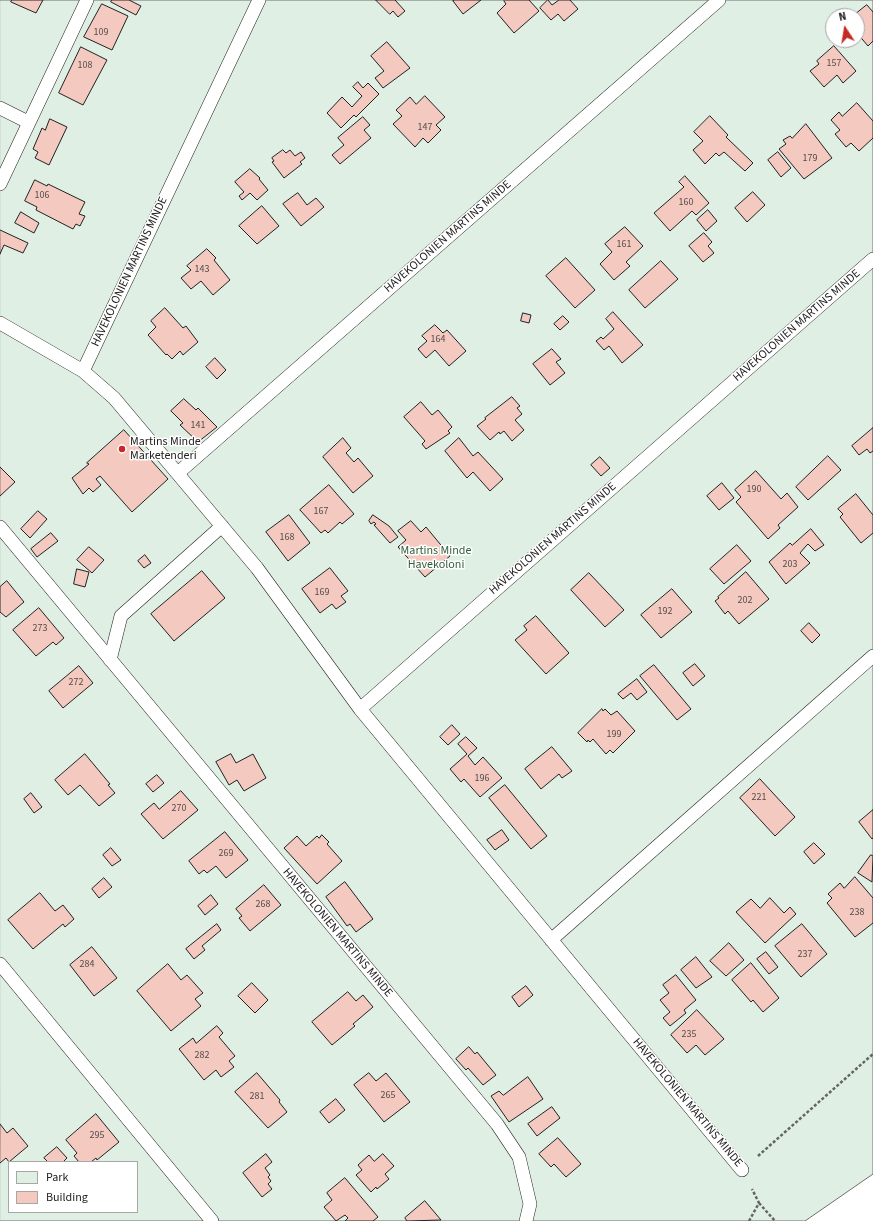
<!DOCTYPE html>
<style>
body{margin:0}
#map{position:relative;width:873px;height:1221px;overflow:hidden;background:#fff;font-family:"Source Sans 3",sans-serif}
canvas{display:block}
.legend{position:absolute;left:8px;top:1161px;width:130px;height:52px;box-sizing:border-box;background:#fff;border:1px solid #a7a7a7;margin:0;padding:5px 7px;list-style:none;font-size:12px;color:#222}
.legend li{display:flex;align-items:center;gap:8px;height:20px}
.legend b{width:20px;border:1px solid #a7a7a7}
.north{position:absolute;left:825px;top:8px;width:40px;height:40px;box-sizing:border-box;background:#fff;border:1px solid #a7a7a7;border-radius:50%;rotate:348deg;font-size:11px;font-weight:700;line-height:16px;text-align:center;color:#222}
.north::after{content:'';display:block;margin:auto;width:14px;height:18px;background:#c62828;clip-path:polygon(50% 0,100% 100%,50% 72%,0 100%)}
</style>
<div id="map">
<canvas width="873" height="1221"></canvas>
<ul class="legend">
<li><b style="height:11px;background:#e0efe3"></b>Park</li>
<li><b style="height:11px;background:#f3c9c0"></b>Building</li>
</ul>
<div class="north">N</div>
</div>
<script>
const ctx = document.querySelector('canvas').getContext('2d');
ctx.lineJoin = 'round';
function fill(path, color) {
  ctx.fillStyle = color;
  ctx.fill(path, 'evenodd');
}
function trace(path, color, width, dash) {
  ctx.strokeStyle = color;
  ctx.lineWidth = width;
  ctx.lineCap = dash ? 'butt' : 'round';
  ctx.setLineDash(dash || []);
  ctx.stroke(path);
}
function label(font, color, halo, rows, align = 'center') {
  ctx.font = font + ' "Source Sans 3",sans-serif';
  ctx.lineWidth = 3;
  ctx.setLineDash([]);
  ctx.textBaseline = 'middle';
  ctx.strokeStyle = halo;
  ctx.fillStyle = color;
  for (const [text, x, y, turn = 0] of rows) {
    ctx.save();
    ctx.translate(x, y);
    ctx.rotate((+turn || 0) * Math.PI / 180);
    ctx.textAlign = isNaN(turn) ? turn : align;
    if (halo) ctx.strokeText(text, 0, 0);
    ctx.fillText(text, 0, 0);
    ctx.restore();
  }
}
const green = new Path2D(`
 M0,0H873V1174L805,1221H0ZM833,16H857V40H833ZM9,1162H137V1212H9Z`);
fill(green, '#e0efe3');
trace(green, '#6f6f6f', 1);
const building = new Path2D(`
 M12,0H43L36,13L11,2Z
 M112,0H129L141,6L136,15L111,2Z
 M376,0H395L405,11L398,17L393,11L390,14Z
 M455,0H481L463,14L453,1Z
 M505,0H529L539,11L514,33L497,13L506,4L504,1Z
 M548,0L552,5L559,0H570L578,9L564,21L558,14L551,20L540,8Z
 M102,4L128,16L112,50L84,37Z
 M867,5L873,12V41L868,46L857,33V16H853Z
 M387,42L410,68L383,88L375,78L384,71L371,56Z
 M834,46L856,71L843,83L837,75L824,87L810,71L819,64L817,61Z
 M81,47L107,60L83,105L59,93Z
 M358,82L363,88L368,83L379,94L356,117L354,115L341,128L327,113L342,97L352,107L362,96L353,87Z
 M425,96L445,117L436,125L441,130L428,143L423,138L415,147L393,124L402,116L396,110L410,97L416,104Z
 M857,103L873,121V138L859,151L851,143L846,147L835,134L840,130L831,120L839,112L842,116Z
 M710,116L728,135L726,137L753,163L745,171L724,152L719,156L716,153L705,164L693,150L703,141L694,132Z
 M363,117L370,125L364,130L371,138L340,164L332,155L344,145L338,138Z
 M50,119L67,127L49,165L35,158L38,152L33,149L42,128L45,130Z
 M806,124L832,158L804,179L779,149L786,144L783,140L790,136L792,138Z
 M283,150L286,153L290,150L295,156L301,152L305,158L300,162L302,164L284,178L272,162L274,161L272,158Z
 M778,152L791,168L781,177L768,160Z
 M250,169L260,178L259,179L268,190L257,200L250,193L242,200L239,196L244,192L235,182Z
 M685,176L709,203L696,215L692,211L670,231L654,213L684,187L679,182Z
 M35,180L47,186L48,184L85,202L79,214L85,216L80,226L76,224L73,229L36,210L37,207L25,201Z
 M753,192L765,205L747,222L735,208Z
 M298,193L307,205L316,198L324,207L301,226L283,204Z
 M262,206L279,226L257,244L239,226Z
 M708,210L717,221L706,231L697,220Z
 M21,212L39,223L34,233L15,223Z
 M625,227L643,246L626,262L630,266L614,280L600,264L612,252L605,244Z
 M0,230L28,243L23,253L4,245L0,254Z
 M704,233L712,242L708,246L714,253L703,262L689,246Z
 M207,249L216,258L214,260L230,280L213,295L201,281L191,289L181,278L191,270L187,266Z
 M566,258L595,290L575,308L546,276Z
 M661,261L678,279L645,308L629,290Z
 M165,308L183,328L186,326L198,342L183,355L180,351L172,359L167,354L166,355L148,335L156,327L151,321Z
 M613,312L643,345L622,363L609,346L604,350L596,341L601,337L603,339L614,329L606,319Z
 M523,313L531,315L529,323L521,321Z
 M563,316L569,322L560,330L554,324Z
 M435,325L443,333L447,330L466,351L449,366L435,350L426,358L418,349L427,341L422,336Z
 M552,349L561,359L556,362L565,373L550,385L533,364Z
 M215,358L226,370L217,379L206,367Z
 M512,397L520,406L517,408L522,414L515,420L524,430L512,441L504,431L500,434L499,432L490,440L477,426L486,419L485,418Z
 M184,399L196,410L198,408L217,427L198,442L180,425L183,423L171,411Z
 M421,402L432,415L438,410L452,427L448,431L450,433L426,449L422,444L425,441L404,417Z
 M873,428V451L870,453L867,449L859,455L852,446Z
 M124,430L168,479L132,512L100,476L96,479L101,485L93,492L89,488L83,494L72,478L89,464L87,463Z
 M343,438L351,448L346,453L354,462L358,458L373,476L353,493L323,457Z
 M459,438L473,456L478,452L503,479L490,491L473,472L467,478L445,451Z
 M828,456L841,470L808,500L796,487Z
 M600,457L610,468L601,476L591,465Z
 M0,467L15,482L0,496Z
 M756,471L781,499L787,493L798,507L778,525L780,528L768,539L736,502L741,497L735,490Z
 M722,483L734,498L719,510L707,496Z
 M329,485L354,514L342,524L340,522L328,533L325,530L321,533L300,510Z
 M856,494L873,515V533L861,543L840,517L843,514L838,509Z
 M38,511L47,519L30,538L21,529Z
 M289,515L310,543L288,561L266,532Z
 M373,515L389,526L398,537L390,543L374,525L376,524L374,522L371,524L369,521Z
 M411,521L421,532L426,527L450,556L425,577L398,547L406,540L398,531Z
 M811,529L824,545L815,551L808,544L806,546L800,553L810,563L786,584L769,562L790,543L792,545Z
 M51,533L58,541L37,557L31,549Z
 M737,545L751,561L724,584L710,569Z
 M89,547L104,560L92,573L77,560Z
 M145,555L151,563L144,568L138,561Z
 M330,568L348,591L341,596L346,602L336,609L332,604L320,613L302,589Z
 M77,569L89,572L85,587L74,584Z
 M202,571L225,598L174,641L151,614Z
 M746,572L769,599L739,624L728,611L725,614L715,601L719,598L718,597Z
 M589,573L624,610L605,627L571,590Z
 M7,581L24,602L6,617L0,612V587Z
 M672,589L692,612L661,638L641,615Z
 M39,608L64,638L56,645L53,642L36,656L13,630Z
 M536,616L569,653L546,674L515,640L527,630L524,626Z
 M809,623L820,635L812,643L801,631Z
 M695,664L705,676L693,686L683,673Z
 M654,665L691,709L677,720L640,676Z
 M79,666L93,683L63,708L49,691Z
 M637,679L647,692L637,700L631,693L623,699L618,694Z
 M602,709L603,711L605,709L611,715L617,711L635,731L613,753L610,750L606,754L593,739L590,742L588,740L587,742L578,733Z
 M452,725L460,734L448,745L440,737Z
 M466,737L477,748L468,756L475,765L483,757L502,778L480,797L464,779L461,782L450,769L467,754L458,744Z
 M552,747L572,771L562,778L559,774L541,789L525,769Z
 M85,754L110,784L108,785L115,793L99,806L80,785L68,795L55,780Z
 M231,754L236,763L253,754L266,778L244,791L237,780L229,785L216,762Z
 M157,775L164,783L153,792L146,784Z
 M760,779L795,817L775,836L740,798Z
 M505,785L547,836L531,849L489,798Z
 M181,791L198,810L163,839L141,814L154,803L159,809Z
 M31,793L42,807L34,813L24,799Z
 M873,810V838L872,839L859,822Z
 M502,830L509,840L495,850L487,840Z
 M225,832L248,860L226,878L216,866L207,873L204,870L199,874L189,861Z
 M322,835L329,842L327,844L342,861L317,884L284,848L297,836L306,846L317,836L319,838Z
 M814,843L825,854L814,864L804,852Z
 M111,848L121,860L112,866L103,855Z
 M871,855L873,856L872,882L858,873Z
 M855,877L873,898V923L855,937L827,903L832,898L828,894L840,883L844,888Z
 M104,878L112,887L99,898L92,889Z
 M345,882L373,919L356,932L350,924L347,926L326,897Z
 M264,885L281,905L250,931L239,918L242,916L236,909Z
 M40,893L55,911L63,905L74,919L65,927L63,924L33,949L8,920Z
 M211,895L218,904L205,915L198,906Z
 M770,898L784,913L790,907L796,914L765,943L736,912L751,899L760,908Z
 M217,924L221,930L202,946L205,950L194,959L186,949Z
 M802,924L827,954L801,977L775,946Z
 M729,943L744,960L726,976L710,961Z
 M92,947L117,978L94,996L70,965Z
 M766,952L778,967L769,974L757,959Z
 M696,957L712,977L696,988L681,970Z
 M751,963L779,998L763,1012L753,1000L751,1002L732,980Z
 M168,964L181,980L187,975L203,993L195,999L201,1006L171,1031L137,991Z
 M676,975L696,1000L684,1010L686,1013L670,1026L663,1018L670,1012L660,1000L669,993L663,985Z
 M252,983L268,1000L255,1013L238,996Z
 M526,986L533,995L519,1007L512,997Z
 M348,992L356,1001L363,995L373,1007L353,1024L355,1026L332,1045L312,1022Z
 M697,1010L724,1039L705,1055L696,1045L687,1053L671,1035Z
 M217,1026L223,1033L219,1037L235,1056L229,1061L234,1067L221,1077L216,1070L204,1080L179,1049L193,1038L196,1043Z
 M469,1047L475,1054L477,1052L496,1075L483,1085L468,1068L466,1070L456,1059Z
 M257,1073L280,1100L279,1102L287,1112L268,1128L235,1092Z
 M369,1073L376,1081L386,1073L410,1102L384,1122L354,1085Z
 M528,1077L543,1099L509,1122L491,1096L499,1091L503,1095Z
 M336,1099L345,1110L329,1123L320,1112Z
 M552,1107L560,1118L537,1136L528,1124Z
 M96,1114L119,1142L97,1160L96,1158L91,1162H79L74,1156L77,1153L66,1140Z
 M0,1124L7,1133L13,1128L28,1146L9,1162L6,1158L0,1163Z
 M558,1138L581,1164L566,1177L554,1164L551,1167L539,1154Z
 M57,1147L67,1158L63,1162H48L44,1158Z
 M266,1154L272,1162L265,1168L270,1175L268,1177L271,1181L268,1184L272,1189L262,1197L243,1173Z
 M383,1154L394,1166L385,1174L389,1179L377,1189L376,1187L371,1192L356,1175L362,1170L358,1165L369,1155L374,1161Z
 M345,1178L378,1217L373,1221H345L348,1218L345,1215L336,1221L324,1207L332,1200L327,1193Z
 M425,1201L441,1220L407,1221L405,1218Z`);
fill(building, '#f3c9c0');
trace(building, '#222', 1);
const lane = new Path2D(`
 M0,108L28,122
 M0,184L87,0
 M0,323L83,371L114,398L257,568L360,709L742,1170
 M83,371L259,0
 M178,473L719,0
 M0,527L497,1124L519,1157L530,1204L526,1221
 M110,660L121,616L222,526
 M360,709L873,259
 M551,940L873,656
 M0,964L212,1221`);
trace(lane, '#222', 14);
trace(new Path2D(`
 M758,1156L873,1054
 M759,1203L775,1221
 M749,1221L759,1203L752,1189`), '#646464', 2.5, [3, 2]);
trace(lane, '#fff', 13);
for (const [x, y, r, color] of [
 [122,449,4,"#c62828"]
]) {
  const dot = new Path2D();
  dot.arc(x, y, r, 0, 2 * Math.PI);
  ctx.fillStyle = color;
  ctx.fill(dot);
  trace(dot, '#fff', 1.5);
}
label('10px', '#564c4a', null, [
 ["109",101,33],
 ["157",834,64],
 ["108",85,66],
 ["147",425,128],
 ["179",810,159],
 ["106",42,196],
 ["160",686,203],
 ["161",624,245],
 ["143",202,270],
 ["164",438,340],
 ["141",198,426],
 ["190",754,490],
 ["167",321,512],
 ["168",287,538],
 ["203",790,565],
 ["169",322,593],
 ["202",745,601],
 ["192",665,612],
 ["273",40,629],
 ["272",76,683],
 ["199",614,735],
 ["196",482,779],
 ["221",759,798],
 ["270",179,809],
 ["269",226,854],
 ["268",263,905],
 ["238",857,913],
 ["237",805,955],
 ["284",87,965],
 ["235",689,1035],
 ["282",202,1056],
 ["265",388,1096],
 ["281",257,1097],
 ["295",97,1136]
]);
label('12px', '#222', '#fff', [
 ["HAVEKOLONIEN MARTINS MINDE",448,237,-41],
 ["HAVEKOLONIEN MARTINS MINDE",130,272,-65],
 ["HAVEKOLONIEN MARTINS MINDE",797,326,-41],
 ["HAVEKOLONIEN MARTINS MINDE",553,539,-41],
 ["HAVEKOLONIEN MARTINS MINDE",337,933,50],
 ["HAVEKOLONIEN MARTINS MINDE",687,1103,50]
]);
label('12px', '#222', '#fff', [
 ["Martins Minde",130,442],
 ["Marketenderi",130,456]
], 'left');
label('12px', '#2f5e38', '#fff', [
 ["Martins Minde",436,551],
 ["Havekoloni",436,565]
]);
</script>
